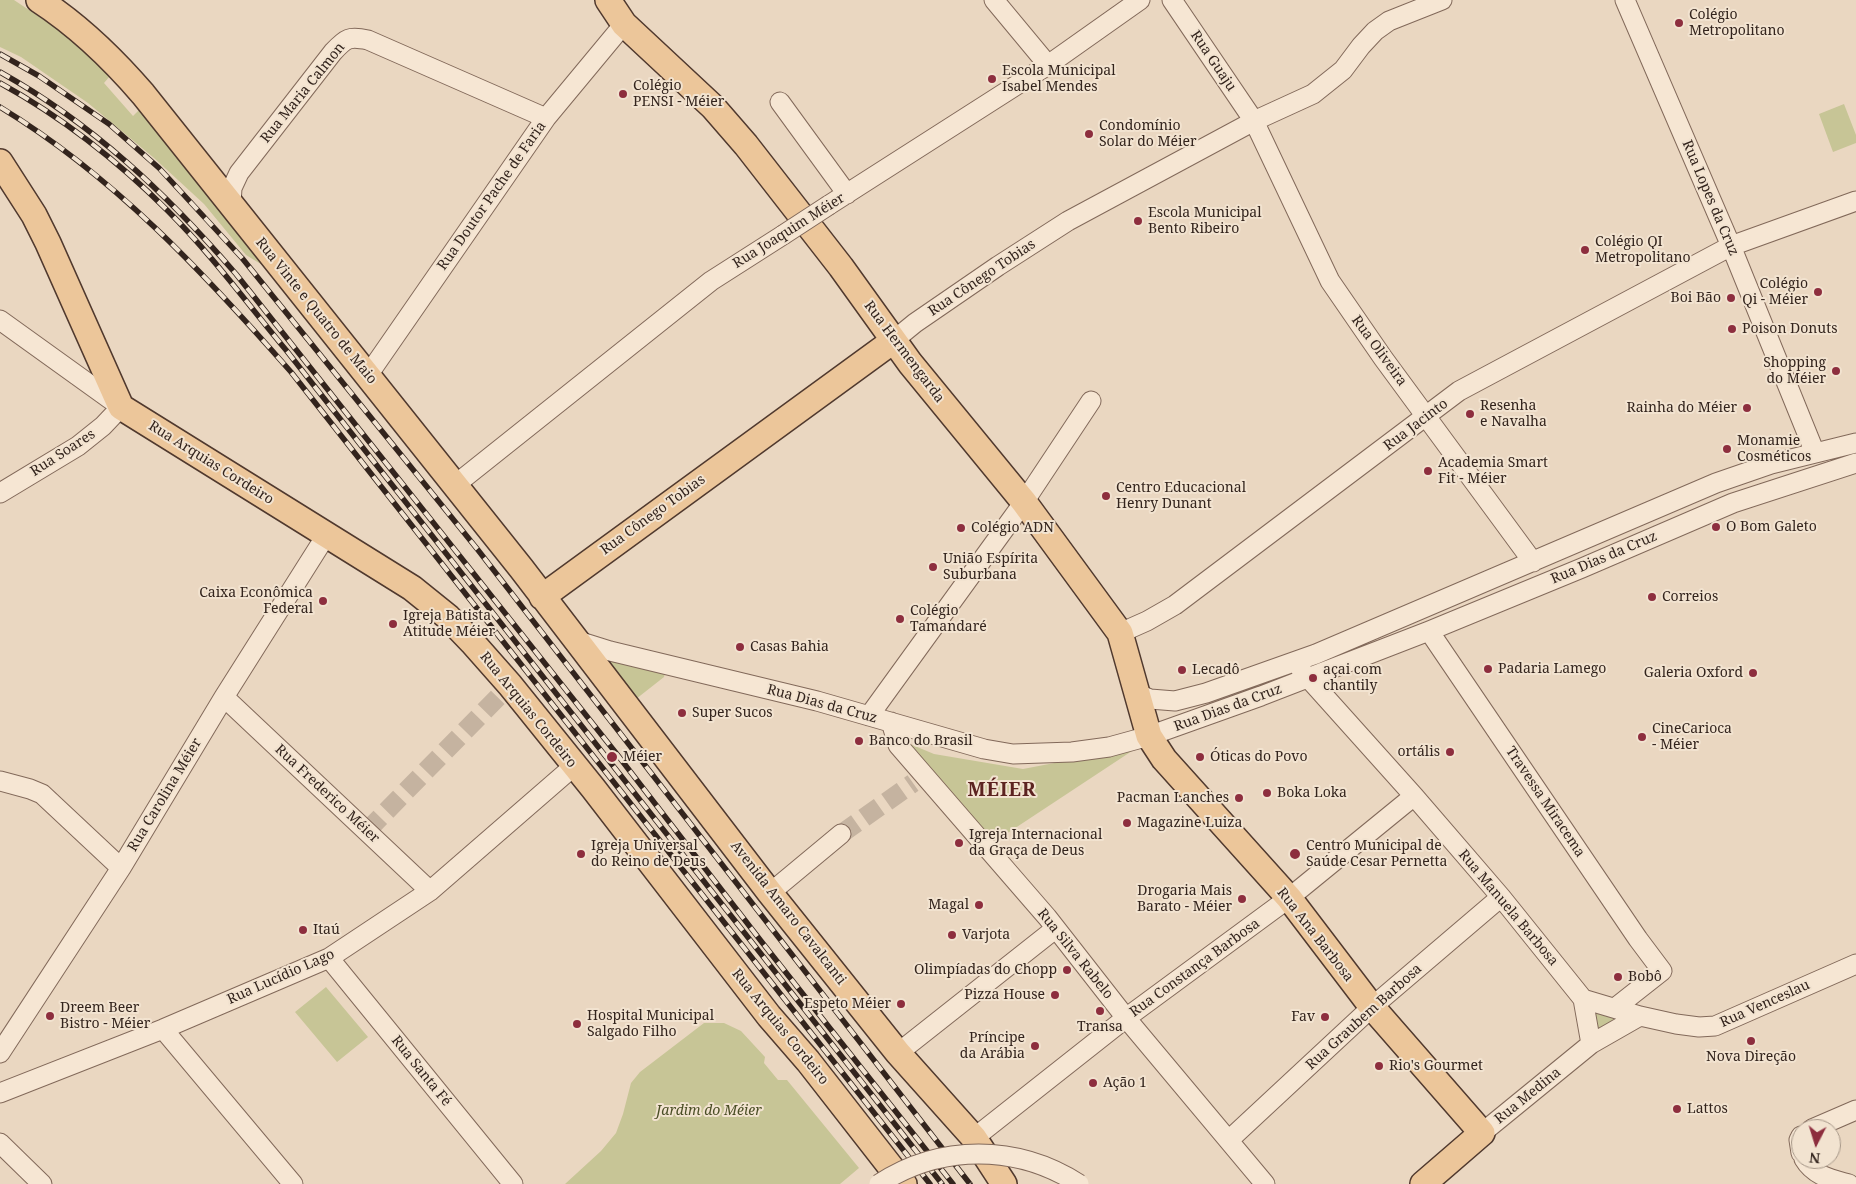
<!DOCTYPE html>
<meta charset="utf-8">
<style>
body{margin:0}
#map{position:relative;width:1856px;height:1184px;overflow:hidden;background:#ead7c1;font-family:"Noto Serif",serif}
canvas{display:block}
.north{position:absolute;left:1791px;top:1119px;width:50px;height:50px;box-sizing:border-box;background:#f2e3d0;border:1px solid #a69788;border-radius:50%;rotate:185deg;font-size:14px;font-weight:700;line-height:20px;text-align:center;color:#33241d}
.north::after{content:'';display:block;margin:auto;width:18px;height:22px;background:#8d2e3e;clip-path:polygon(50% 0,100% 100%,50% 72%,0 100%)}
</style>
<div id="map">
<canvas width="1856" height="1184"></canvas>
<div class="north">N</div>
</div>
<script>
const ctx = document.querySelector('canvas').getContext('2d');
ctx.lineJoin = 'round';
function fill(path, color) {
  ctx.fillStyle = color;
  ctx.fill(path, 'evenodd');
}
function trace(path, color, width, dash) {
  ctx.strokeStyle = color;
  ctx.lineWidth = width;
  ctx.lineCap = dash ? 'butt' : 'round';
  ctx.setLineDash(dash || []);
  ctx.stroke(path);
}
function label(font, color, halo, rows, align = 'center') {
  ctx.font = font + ' "Noto Serif",serif';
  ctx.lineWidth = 4;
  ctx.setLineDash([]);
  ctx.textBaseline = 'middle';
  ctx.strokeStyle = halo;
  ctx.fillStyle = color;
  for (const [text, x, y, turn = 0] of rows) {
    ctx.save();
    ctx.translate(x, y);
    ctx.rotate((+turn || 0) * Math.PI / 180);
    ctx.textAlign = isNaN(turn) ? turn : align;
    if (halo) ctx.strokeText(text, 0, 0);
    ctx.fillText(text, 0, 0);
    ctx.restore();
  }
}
fill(new Path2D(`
 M0,0H14L56,28L109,71L110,76L104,83L133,116L140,109L264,266L246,255L204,204L154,158L88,103L21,57L0,47Z
 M1844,104L1856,135V143L1833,152L1819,114Z
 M612,659L666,669L664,677L636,699L610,666L609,662Z
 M910,744L934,754L1023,769L1138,747L994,842Z
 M326,987L368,1037L337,1062L295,1012Z
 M1591,1007L1626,1016L1595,1033Z
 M704,1023H724L741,1031L765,1057L764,1063L778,1080H787L859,1168L840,1184H565L601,1151L616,1133L623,1114L631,1083L640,1072Z`), '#c7c596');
trace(new Path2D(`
 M367,831L502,693
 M841,834L913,783`), '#c5b3a0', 19, [19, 9]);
const minor = new Path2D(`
 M994,0L1048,65
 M1172,0L1254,121L1330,281L1383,358L1533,562
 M1625,0L1731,246L1815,453
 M780,102L847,194
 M231,204L232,188L239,173L333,52C346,38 349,36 368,40L546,118
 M829,205L1048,65L1140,0
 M0,320L121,407L103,426L78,446L0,493
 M893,341L915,323L998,266L1068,221L1254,121L1313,94L1343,70L1361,46L1375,31L1389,21L1442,0
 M368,375L546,118L624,24
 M455,485L711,281L783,235
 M1429,631L1638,939L1662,971L1615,1008
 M1120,633L1147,621L1175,605L1459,391L1731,246L1856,201
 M575,640L610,651L817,701L984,749L1013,754L1072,752L1109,747L1149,736L1261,696L1429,631L1582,568L1733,503L1856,463
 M1301,670L1414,796L1501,897L1583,999L1640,1016L1676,1024L1699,1027L1715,1026L1856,964
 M1138,694L1150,699L1175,701L1206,693L1316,654L1716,483L1771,464L1856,443
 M224,697L430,891
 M869,716L1024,502L1091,401
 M891,722L898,745L1047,917L1126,1018L1265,1184
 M0,781L30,789L42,794L121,868
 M770,893L841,834
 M329,958L513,1184
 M1583,999L1591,1044
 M163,1029L293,1184
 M0,1053L121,868L224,697L327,534
 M898,1053L1055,929
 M0,1093L163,1029L329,958L430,891L574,766
 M1812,1129L1856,1110
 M1482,1133L1591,1044L1640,1016
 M1801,1136L1799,1140L1801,1153
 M974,1138L1126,1018L1289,898L1414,796
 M1229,1140L1372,1007L1501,897
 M0,1143L42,1184
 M1804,1159C1814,1176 1831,1179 1849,1184`);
const major = new Path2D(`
 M39,0C79,26 112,58 143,94L521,568L770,893L898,1053L974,1138L1004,1184
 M608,0L624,24L713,107L746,145L841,267L910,363L1024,502L1120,633L1149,736L1164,759L1289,898L1372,1007L1482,1133L1423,1184
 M0,162L34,215L48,243L121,407L412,588L448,617L472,642L510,685L593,788L769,1016L808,1061L904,1184
 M542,597L893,341`);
trace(minor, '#82695a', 21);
trace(major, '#50392e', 28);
trace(minor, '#f6e6d3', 19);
trace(major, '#ecc69a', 25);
const rail = new Path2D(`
 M0,54L39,76L109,124L159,168L242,258L478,550L970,1184
 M0,72C93,124 166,193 236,274L616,753L761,941L953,1184
 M0,83C62,117 118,161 168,211C211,254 247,303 286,350L942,1184
 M0,107C114,176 204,273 291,372L930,1184`);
trace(rail, '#33241d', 5.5);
trace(rail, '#f2e3d0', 4, [11]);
const minorBridge = new Path2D(`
 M783,235L829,205
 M879,1184C940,1144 1017,1144 1079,1184`);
trace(minorBridge, '#82695a', 21, []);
trace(minorBridge, '#f6e6d3', 19);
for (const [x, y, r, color] of [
 [1679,23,5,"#8d2e3e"],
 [992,79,5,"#8d2e3e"],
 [623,94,5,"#8d2e3e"],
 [1089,134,5,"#8d2e3e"],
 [1138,221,5,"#8d2e3e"],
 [1585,250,5,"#8d2e3e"],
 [1818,292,5,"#8d2e3e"],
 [1731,298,5,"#8d2e3e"],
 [1732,329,5,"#8d2e3e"],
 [1836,371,5,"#8d2e3e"],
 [1747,408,5,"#8d2e3e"],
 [1470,414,5,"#8d2e3e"],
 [1727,449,5,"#8d2e3e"],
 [1428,471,5,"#8d2e3e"],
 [1106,496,5,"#8d2e3e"],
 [1716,527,5,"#8d2e3e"],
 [961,528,5,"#8d2e3e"],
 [933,567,5,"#8d2e3e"],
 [1652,597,5,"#8d2e3e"],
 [323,601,5,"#8d2e3e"],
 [900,619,5,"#8d2e3e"],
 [393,624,5,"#8d2e3e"],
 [740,647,5,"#8d2e3e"],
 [1488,669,5,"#8d2e3e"],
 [1182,670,5,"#8d2e3e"],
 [1753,673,5,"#8d2e3e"],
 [1313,678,5,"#8d2e3e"],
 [682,713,5,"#8d2e3e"],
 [1642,737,5,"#8d2e3e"],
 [859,741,5,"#8d2e3e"],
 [1450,752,5,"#8d2e3e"],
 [612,757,6,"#8d2e3e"],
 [1200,757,5,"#8d2e3e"],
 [1267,793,5,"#8d2e3e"],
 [1239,798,5,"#8d2e3e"],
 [1127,823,5,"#8d2e3e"],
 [959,843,5,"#8d2e3e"],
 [581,854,5,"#8d2e3e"],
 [1295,854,6,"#8d2e3e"],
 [1242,899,5,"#8d2e3e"],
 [979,905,5,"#8d2e3e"],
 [303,930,5,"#8d2e3e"],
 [952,935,5,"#8d2e3e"],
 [1067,970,5,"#8d2e3e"],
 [1618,977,5,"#8d2e3e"],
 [1055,995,5,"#8d2e3e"],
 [901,1004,5,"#8d2e3e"],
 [1100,1011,5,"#8d2e3e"],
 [50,1016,5,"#8d2e3e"],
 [1325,1017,5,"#8d2e3e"],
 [577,1024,5,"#8d2e3e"],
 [1751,1041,5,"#8d2e3e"],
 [1035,1046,5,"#8d2e3e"],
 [1379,1066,5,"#8d2e3e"],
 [1093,1083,5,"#8d2e3e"],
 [1677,1109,5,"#8d2e3e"]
]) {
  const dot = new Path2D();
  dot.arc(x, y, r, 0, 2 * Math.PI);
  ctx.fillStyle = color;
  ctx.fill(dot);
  trace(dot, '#f2e3d0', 2);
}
label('14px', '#33241d', '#f2e3d0', [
 ["Colégio",1689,15],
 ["Metropolitano",1689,31],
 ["Escola Municipal",1002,71],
 ["Isabel Mendes",1002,87],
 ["Colégio",633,86],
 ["PENSI - Méier",633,102],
 ["Condomínio",1099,126],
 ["Solar do Méier",1099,142],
 ["Escola Municipal",1148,213],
 ["Bento Ribeiro",1148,229],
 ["Colégio QI",1595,242],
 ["Metropolitano",1595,258],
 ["Colégio",1808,284,"right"],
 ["Qi - Méier",1808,300,"right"],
 ["Boi Bão",1721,298,"right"],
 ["Poison Donuts",1742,329],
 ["Shopping",1826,363,"right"],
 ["do Méier",1826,379,"right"],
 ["Resenha",1480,406],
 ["e Navalha",1480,422],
 ["Rainha do Méier",1737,408,"right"],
 ["Monamie",1737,441],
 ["Cosméticos",1737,457],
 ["Academia Smart",1438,463],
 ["Fit - Méier",1438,479],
 ["Centro Educacional",1116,488],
 ["Henry Dunant",1116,504],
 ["O Bom Galeto",1726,527],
 ["Colégio ADN",971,528],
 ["União Espírita",943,559],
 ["Suburbana",943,575],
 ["Caixa Econômica",313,593,"right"],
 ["Federal",313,609,"right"],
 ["Correios",1662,597],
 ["Colégio",910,611],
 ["Tamandaré",910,627],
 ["Igreja Batista",403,616],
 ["Atitude Méier",403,632],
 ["Casas Bahia",750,647],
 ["Padaria Lamego",1498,669],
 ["Lecadô",1192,670],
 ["açai com",1323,670],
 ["chantily",1323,686],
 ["Galeria Oxford",1743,673,"right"],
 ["Super Sucos",692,713],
 ["CineCarioca",1652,729],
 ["- Méier",1652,745],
 ["Banco do Brasil",869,741],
 ["ortális",1440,752,"right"],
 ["Méier",623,757],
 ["Óticas do Povo",1210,757],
 ["Boka Loka",1277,793],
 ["Pacman Lanches",1229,798,"right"],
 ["Magazine Luiza",1137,823],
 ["Igreja Internacional",969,835],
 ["da Graça de Deus",969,851],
 ["Igreja Universal",591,846],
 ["do Reino de Deus",591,862],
 ["Centro Municipal de",1306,846],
 ["Saúde Cesar Pernetta",1306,862],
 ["Drogaria Mais",1232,891,"right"],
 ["Barato - Méier",1232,907,"right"],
 ["Magal",969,905,"right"],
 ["Itaú",313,930],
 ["Varjota",962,935],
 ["Olimpíadas do Chopp",1057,970,"right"],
 ["Bobô",1628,977],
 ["Pizza House",1045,995,"right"],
 ["Espeto Méier",891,1004,"right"],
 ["Dreem Beer",60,1008],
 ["Bistro - Méier",60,1024],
 ["Hospital Municipal",587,1016],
 ["Salgado Filho",587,1032],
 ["Fav",1315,1017,"right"],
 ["Transa",1100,1027,"center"],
 ["Príncipe",1025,1038,"right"],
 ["da Arábia",1025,1054,"right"],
 ["Nova Direção",1751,1057,"center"],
 ["Rio's Gourmet",1389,1066],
 ["Ação 1",1103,1083],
 ["Lattos",1687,1109]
], 'left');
label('14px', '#33241d', '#f2e3d0', [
 ["Rua Guaju",1213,61,56],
 ["Rua Maria Calmon",303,93,-51],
 ["Rua Doutor Pache de Faria",492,196,-55],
 ["Rua Lopes da Cruz",1710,198,67],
 ["Rua Joaquim Méier",789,231,-32],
 ["Rua Cônego Tobias",982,278,-34],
 ["Rua Vinte e Quatro de Maio",316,311,51],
 ["Rua Oliveira",1379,351,54],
 ["Rua Hermengarda",904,352,53],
 ["Rua Jacinto",1416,425,-37],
 ["Rua Soares",63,453,-33],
 ["Rua Arquias Cordeiro",211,463,32],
 ["Rua Cônego Tobias",653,515,-36],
 ["Rua Dias da Cruz",1604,558,-23],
 ["Rua Dias da Cruz",822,704,15],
 ["Rua Dias da Cruz",1228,708,-20],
 ["Rua Arquias Cordeiro",528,710,51],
 ["Rua Frederico Méier",327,794,43],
 ["Rua Carolina Méier",165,795,-59],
 ["Travessa Miracema",1545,802,56],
 ["Rua Manuela Barbosa",1508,908,50],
 ["Avenida Amaro Cavalcanti",788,913,52],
 ["Rua Ana Barbosa",1315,935,52],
 ["Rua Silva Rabelo",1075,954,51],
 ["Rua Constança Barbosa",1195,968,-36],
 ["Rua Lucídio Lago",281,977,-24],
 ["Rua Venceslau",1765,1004,-24],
 ["Rua Graubem Barbosa",1364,1017,-42],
 ["Rua Arquias Cordeiro",780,1027,51],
 ["Rua Santa Fé",421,1071,51],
 ["Rua Medina",1528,1096,-39]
]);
label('italic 14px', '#4a4e25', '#f2e3d0', [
 ["Jardim do Méier",709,1111]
]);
ctx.letterSpacing = '1px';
label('bold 19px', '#5c2320', '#f2e3d0', [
 ["MÉIER",1002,791]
]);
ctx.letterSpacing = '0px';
</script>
